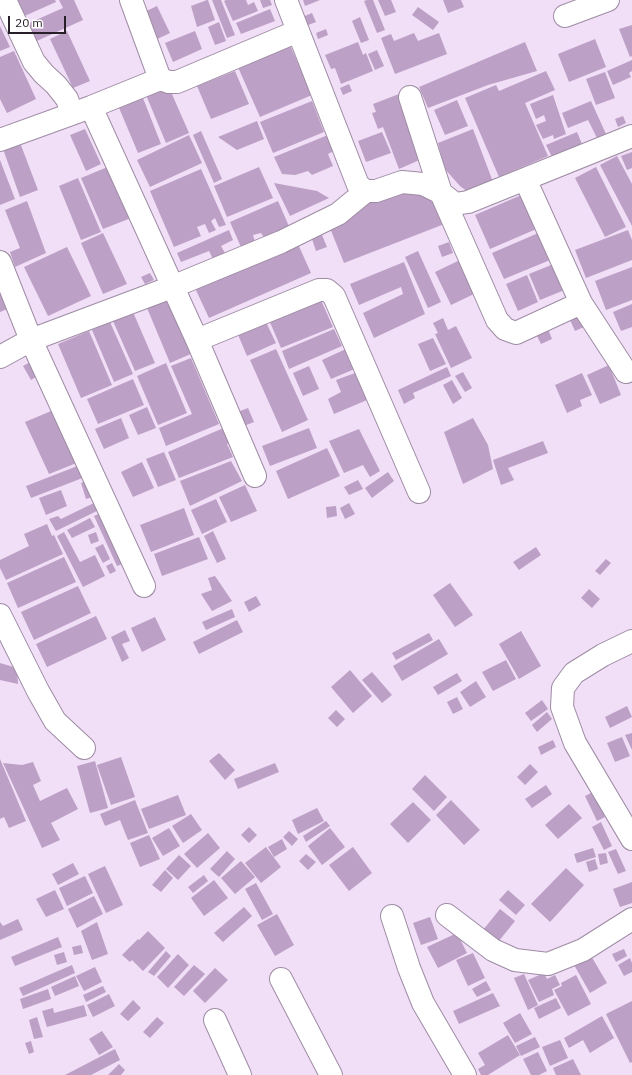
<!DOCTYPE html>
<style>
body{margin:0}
#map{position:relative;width:632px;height:1075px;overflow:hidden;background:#f1def7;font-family:"IBM Plex Sans",sans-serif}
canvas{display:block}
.scale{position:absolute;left:8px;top:16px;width:58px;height:18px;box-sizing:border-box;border:2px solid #261f28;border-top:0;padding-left:5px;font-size:12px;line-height:14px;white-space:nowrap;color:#261f28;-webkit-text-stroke:3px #fff;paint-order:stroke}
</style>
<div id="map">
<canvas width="632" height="1075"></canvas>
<div class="scale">20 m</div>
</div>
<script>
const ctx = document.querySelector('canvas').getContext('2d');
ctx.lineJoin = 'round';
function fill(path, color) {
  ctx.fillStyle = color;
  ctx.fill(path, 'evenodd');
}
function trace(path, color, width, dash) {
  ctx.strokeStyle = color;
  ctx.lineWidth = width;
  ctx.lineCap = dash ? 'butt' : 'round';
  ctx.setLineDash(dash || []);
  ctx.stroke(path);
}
fill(new Path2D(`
 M12,0H55L56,2L20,18Z
 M59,0H74L83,20L28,45L20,27L63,8Z
 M207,0H208L215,20L197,27L191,6Z
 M212,0H221L235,35L227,38Z
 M226,0H246L248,5L254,2L258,11L233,21L224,1Z
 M260,0H270L272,5L263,8Z
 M303,0H320L305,6Z
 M367,0H373L385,30L377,33L364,1Z
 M378,0H391L396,12L385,16Z
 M443,0H461L464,7L448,13Z
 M157,6L170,33L151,42L138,15Z
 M418,7L439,22L433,30L412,15Z
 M270,9L275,21L241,34L236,23Z
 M312,13L316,22L303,27L300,18Z
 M360,17L369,40L361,43L352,21Z
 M219,22L226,41L215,45L208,27Z
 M632,25V56L630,57L619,29Z
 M0,26L10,47L0,51Z
 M326,29L328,35L318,39L316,33Z
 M67,31L90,81L73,88L50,39Z
 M195,31L202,49L173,62L165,43Z
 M414,33L418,41L439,33L447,54L395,74L381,38L391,34L394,41Z
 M595,39L606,67L569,82L558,54Z
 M358,42L363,55L366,53L373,71L341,84L335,68L331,69L325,55Z
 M525,42L537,71L488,85L428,108L419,87Z
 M289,43L312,95L260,117L237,65Z
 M377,50L384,66L375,70L368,54Z
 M14,51L36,99L7,113L0,99V57Z
 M632,60V71L629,73L631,77L613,85L607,71Z
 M235,71L249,104L211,119L197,86Z
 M546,71L555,90L525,103L548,156L499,177L465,98L496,85L499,91Z
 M605,72L615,98L596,105L586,79Z
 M349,84L352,91L343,95L340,88Z
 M168,85L189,133L166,143L146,95Z
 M141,93L161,144L138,153L117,103Z
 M399,94L424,158L399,169L383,127L378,129L372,113L376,112L373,104Z
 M553,95L566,134L554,139L553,135L543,139L536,125L546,121L544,115L536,119L530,104Z
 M457,100L468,126L445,135L434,110Z
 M312,101L324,132L273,153L260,122Z
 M591,101L606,134L597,138L588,120L568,128L562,113Z
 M623,116L626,123L618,127L615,119Z
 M257,121L264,139L237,150L218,137Z
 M85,129L101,164L86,171L70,135Z
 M473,129L493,182L468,192L460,186L444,168L438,143Z
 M201,131L222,179L214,183L193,135Z
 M382,132L391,153L366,162L358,141Z
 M577,132L582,144L552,157L546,145Z
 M189,135L202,163L150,187L137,160Z
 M328,135L334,151L328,154L333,166L312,175L308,171L295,175L282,174L274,157Z
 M19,140L38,190L20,197L2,146Z
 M632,152V168L627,170L621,156Z
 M617,156L632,184V226L600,165Z
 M0,160L15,199L0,205Z
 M110,166L131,218L103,229L81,178Z
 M259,167L273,198L227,217L214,186Z
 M596,167L626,227L605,237L575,178Z
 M201,169L226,225L219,227L215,218L211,221L216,230L209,233L205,224L197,227L201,236L174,247L150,191Z
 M428,177L447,223L344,263L326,218Z
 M78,178L101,232L81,240L59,186Z
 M274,183L317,191L329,198L290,216Z
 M526,193L541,227L490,249L475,215Z
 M27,201L46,253L15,267L10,252L20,248L5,210Z
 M278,201L291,231L265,239L261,233L253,235L255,242L241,247L230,222Z
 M229,230L233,240L221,246L225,253L213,259L209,251L181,262L177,253Z
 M628,230L632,240V260L586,278L575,250Z
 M543,231L555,258L504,279L492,253Z
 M103,233L127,284L103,294L81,243Z
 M322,235L327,247L316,251L312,239Z
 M449,242L453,253L442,257L438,246Z
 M298,244L311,273L209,318L194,286Z
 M67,247L91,296L48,316L24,267Z
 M418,251L441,302L428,308L405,257Z
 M460,260L476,293L451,305L435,272Z
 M404,262L425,314L374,338L363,313L403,294L401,287L359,305L350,284Z
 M556,263L567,289L540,300L529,274Z
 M632,267V300L606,310L595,281Z
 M150,273L154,280L145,284L141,277Z
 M527,275L538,302L518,311L506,284Z
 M0,279L12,307L0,312Z
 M320,298L333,327L281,348L269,320Z
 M170,299L193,353L170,363L147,308Z
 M632,304V327L621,331L613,312Z
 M133,312L155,363L135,371L113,321Z
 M579,316L584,327L575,331L570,320Z
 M264,318L276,343L247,356L236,330Z
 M443,318L448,330L456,326L472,358L451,368L435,334L438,333L433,323Z
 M110,322L133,374L114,382L92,330Z
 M334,329L342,346L289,369L282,351Z
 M548,329L552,339L541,344L536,334Z
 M89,331L112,385L81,398L58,344Z
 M433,338L446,364L430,371L418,344Z
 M348,348L357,368L331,379L322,360Z
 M276,349L308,420L282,432L250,360Z
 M191,358L219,424L166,446L159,428L192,414L171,366Z
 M32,361L39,375L31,380L23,366Z
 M166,363L187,413L158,425L137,376Z
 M609,365L621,395L600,404L587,375Z
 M309,366L319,389L303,396L293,373Z
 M447,367L451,376L413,393L415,398L404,404L398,390Z
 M463,372L472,388L465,392L455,376Z
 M355,373L367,400L334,414L328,399L341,392L336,380Z
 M582,373L592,395L580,400L582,406L567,413L555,385Z
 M133,379L144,405L98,424L87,399Z
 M452,380L462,398L453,404L443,385Z
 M147,407L156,428L138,435L129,415Z
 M248,408L254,422L241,427L235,413Z
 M56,409L79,462L49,474L25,422Z
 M121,418L129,438L104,449L95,429Z
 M473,418L488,445L493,469L463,484L444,432Z
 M228,426L235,441L227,444L233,457L179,478L168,452Z
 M309,428L317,448L270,466L262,446Z
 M359,429L380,471L370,477L363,465L344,473L329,441Z
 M543,441L548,453L508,468L514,480L501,485L493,460Z
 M327,448L340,476L288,499L276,471Z
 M164,452L176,480L158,487L146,459Z
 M231,461L242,481L190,506L180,481Z
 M142,462L154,488L133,497L121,472Z
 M80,465L85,477L31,498L26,486Z
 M388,472L394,481L372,498L365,488Z
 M89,480L95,496L86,499L81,483Z
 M358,480L363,489L349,495L344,487Z
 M245,485L257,511L231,522L219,497Z
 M61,490L67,506L46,515L39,498Z
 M216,499L227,522L202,534L191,510Z
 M98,501L101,509L56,531L49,519L58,516L61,519Z
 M349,503L355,514L345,519L340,508Z
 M336,506L337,516L327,518L326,507Z
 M184,508L194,535L151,552L140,525Z
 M103,512L127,562L117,566L94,516Z
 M90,518L95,527L72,538L67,530Z
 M47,524L52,536L54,535L63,554L6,580L0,568V560L29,546L24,534Z
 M213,531L226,559L217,563L204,536Z
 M64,532L80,562L95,555L105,576L83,587L57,536Z
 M96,532L99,541L91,544L88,535Z
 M199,537L208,559L162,576L154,554Z
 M103,544L110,559L103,563L95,548Z
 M536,547L541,555L519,570L513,562Z
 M64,557L76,582L18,608L7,583Z
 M606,559L611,563L600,575L595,571Z
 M112,563L116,571L110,574L106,566Z
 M215,576L232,601L212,611L201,594L212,590L208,578Z
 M450,583L473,615L455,627L433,595Z
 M78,586L91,613L34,640L21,612Z
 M589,589L600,599L592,608L581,598Z
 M256,596L261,605L249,612L244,602Z
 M232,609L235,617L206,630L202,622Z
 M96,616L107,639L47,667L36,644Z
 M155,617L166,640L142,652L131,628Z
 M237,620L243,632L199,654L193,642Z
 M125,630L130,641L122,644L129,658L122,662L111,637Z
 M521,631L541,666L519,679L499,644Z
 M429,633L433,640L396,660L392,653Z
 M439,639L448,654L402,681L393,666Z
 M506,660L516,679L493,691L482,672Z
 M0,663L17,668L18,684L0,680Z
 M350,670L372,696L353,713L331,687Z
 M372,672L392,695L382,703L362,680Z
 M457,673L462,681L438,695L433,687Z
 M476,681L486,697L470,707L460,692Z
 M457,697L463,709L453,714L447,702Z
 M542,700L548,709L531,721L525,713Z
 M627,706L632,717L610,728L605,717Z
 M336,710L345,719L337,727L328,718Z
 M547,712L552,719L537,732L532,725Z
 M632,733V750L625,735Z
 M622,737L630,756L615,762L607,743Z
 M553,740L556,747L541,755L538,747Z
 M219,753L235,770L225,780L209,761Z
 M121,757L135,797L111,805L97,765Z
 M0,759L26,821L9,828L4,817L0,819Z
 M95,761L108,808L90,813L77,766Z
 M33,762L41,781L33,785L40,801L67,788L78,809L51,823L60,840L42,848L3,763L22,765Z
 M275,763L279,772L238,789L234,779Z
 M530,764L538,772L525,785L517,777Z
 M425,775L447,797L434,811L412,789Z
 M546,785L552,794L532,808L525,799Z
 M593,792L605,817L597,821L585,796Z
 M178,795L186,815L149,829L141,809Z
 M135,800L148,833L128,840L120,820L105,826L100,814Z
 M451,800L480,830L464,845L436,815Z
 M413,802L431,820L408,843L390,824Z
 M569,804L582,818L558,839L545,825Z
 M317,808L324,821L298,834L292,820Z
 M191,814L202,830L183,843L172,826Z
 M326,821L330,826L306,842L303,836Z
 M601,822L612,846L604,850L592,827Z
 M249,827L257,835L249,843L241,835Z
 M169,828L180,846L163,856L152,838Z
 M330,828L345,847L322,865L308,846Z
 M289,831L298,839L292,846L283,837Z
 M208,833L220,848L197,868L184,854Z
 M149,835L160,859L140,867L130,843Z
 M282,839L287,849L274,857L268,847Z
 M266,847L281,867L261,883L245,863Z
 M353,847L372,873L349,891L329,865Z
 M593,848L596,857L577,863L574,854Z
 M616,849L626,871L618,874L608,852Z
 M227,851L235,859L219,877L210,869Z
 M606,853L608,863L600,865L598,854Z
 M306,854L316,862L308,870L299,861Z
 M179,855L191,866L178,880L166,869Z
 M595,859L598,869L589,872L586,862Z
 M241,861L255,877L235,894L221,878Z
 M73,863L79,874L58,885L52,874Z
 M105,866L123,905L106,913L88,874Z
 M566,868L584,885L550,922L531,904Z
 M165,870L173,878L161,892L152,885Z
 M204,875L208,881L193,893L188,887Z
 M85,876L93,893L67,906L59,888Z
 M214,880L228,898L204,916L191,898Z
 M632,882V903L620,907L613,889Z
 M256,883L273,914L262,920L245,889Z
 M55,890L64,909L46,917L36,899Z
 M508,890L525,905L516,915L499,900Z
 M94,896L103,914L77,928L68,909Z
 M244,907L252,916L223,942L214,933Z
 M500,909L515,921L494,947L479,935Z
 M277,914L294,945L275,956L257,925Z
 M430,917L438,939L421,945L413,923Z
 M18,919L23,930L0,940V922L3,926Z
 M97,922L108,954L92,960L81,931Z
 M148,931L165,948L143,971L132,960L130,962L122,955L138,939L139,940Z
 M457,933L467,953L438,968L427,947Z
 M58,937L62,947L15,966L11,957Z
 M81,945L83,953L74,955L72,947Z
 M624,949L627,956L616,962L612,954Z
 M166,951L171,956L154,976L148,972Z
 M64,952L67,962L57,965L54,955Z
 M473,953L485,978L468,986L456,960Z
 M178,954L189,965L168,988L157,977Z
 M590,954L607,983L590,993L573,963Z
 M630,958L632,963V972L624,976L618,965Z
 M72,965L75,973L23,996L19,988Z
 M194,965L205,974L184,996L174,987Z
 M95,967L102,982L84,991L76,976Z
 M215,968L228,980L205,1003L193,991Z
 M544,973L547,979L555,975L560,985L552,989L554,995L539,1002L528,980Z
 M524,974L538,1005L528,1010L514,978Z
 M576,975L591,1004L568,1016L554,990L562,986L561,983Z
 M75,976L79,986L55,996L51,987Z
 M486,981L491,990L477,997L472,989Z
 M103,986L106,992L86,1002L83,995Z
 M48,989L51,999L23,1009L20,999Z
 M493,993L500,1006L459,1024L453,1011Z
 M109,994L115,1006L93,1017L87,1005Z
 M556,998L561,1008L539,1019L534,1008Z
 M133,1000L141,1008L128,1021L120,1014Z
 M632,1001V1062L630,1063L606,1014Z
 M84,1005L87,1016L47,1027L42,1011L53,1008L54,1013Z
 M520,1013L532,1034L515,1043L503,1023Z
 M602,1016L614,1038L590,1053L583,1040L569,1048L564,1038Z
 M37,1017L43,1037L34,1039L29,1020Z
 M157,1017L164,1023L150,1038L143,1032Z
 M102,1031L113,1047L99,1055L89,1039Z
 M508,1035L520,1055L488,1075H481L478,1069L485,1065L478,1053Z
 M535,1037L540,1047L521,1056L516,1046Z
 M560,1040L568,1058L550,1066L542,1047Z
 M31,1041L34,1052L29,1054L25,1043Z
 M115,1049L120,1060L91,1075H65Z
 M538,1052L547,1071L539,1075H531L523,1059Z
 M573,1059L581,1075H556L553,1068Z
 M119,1064L125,1070L121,1075H108Z`), '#bda0c6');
const minor = new Path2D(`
 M5,0L34,62L44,74L56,85L67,99L72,113
 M131,0L160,79
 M286,0L358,185L366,191H376L402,182L423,184L441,193L455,204L468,202L632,136
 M565,16L608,0
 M410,97L441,193L497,320L505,329L516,333L581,303
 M91,107L197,340L255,476
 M0,140L91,107L160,79L169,82H177L298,31
 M525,179L581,303L626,372
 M0,262L31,340L144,586
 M197,340L319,290H327L334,296L419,492
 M0,357L31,340L172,287L281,242L338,214L366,191
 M0,615L38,691L55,721L84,748
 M632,641L603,655L574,673L563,688L562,707L575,743L632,839
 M447,915L493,950L515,960L548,964L583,950L632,919
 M392,916L409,968L423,1003L465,1075
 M281,979L331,1075
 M215,1020L240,1075`);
trace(minor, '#9e8ca4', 24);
trace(minor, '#fff', 22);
</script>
